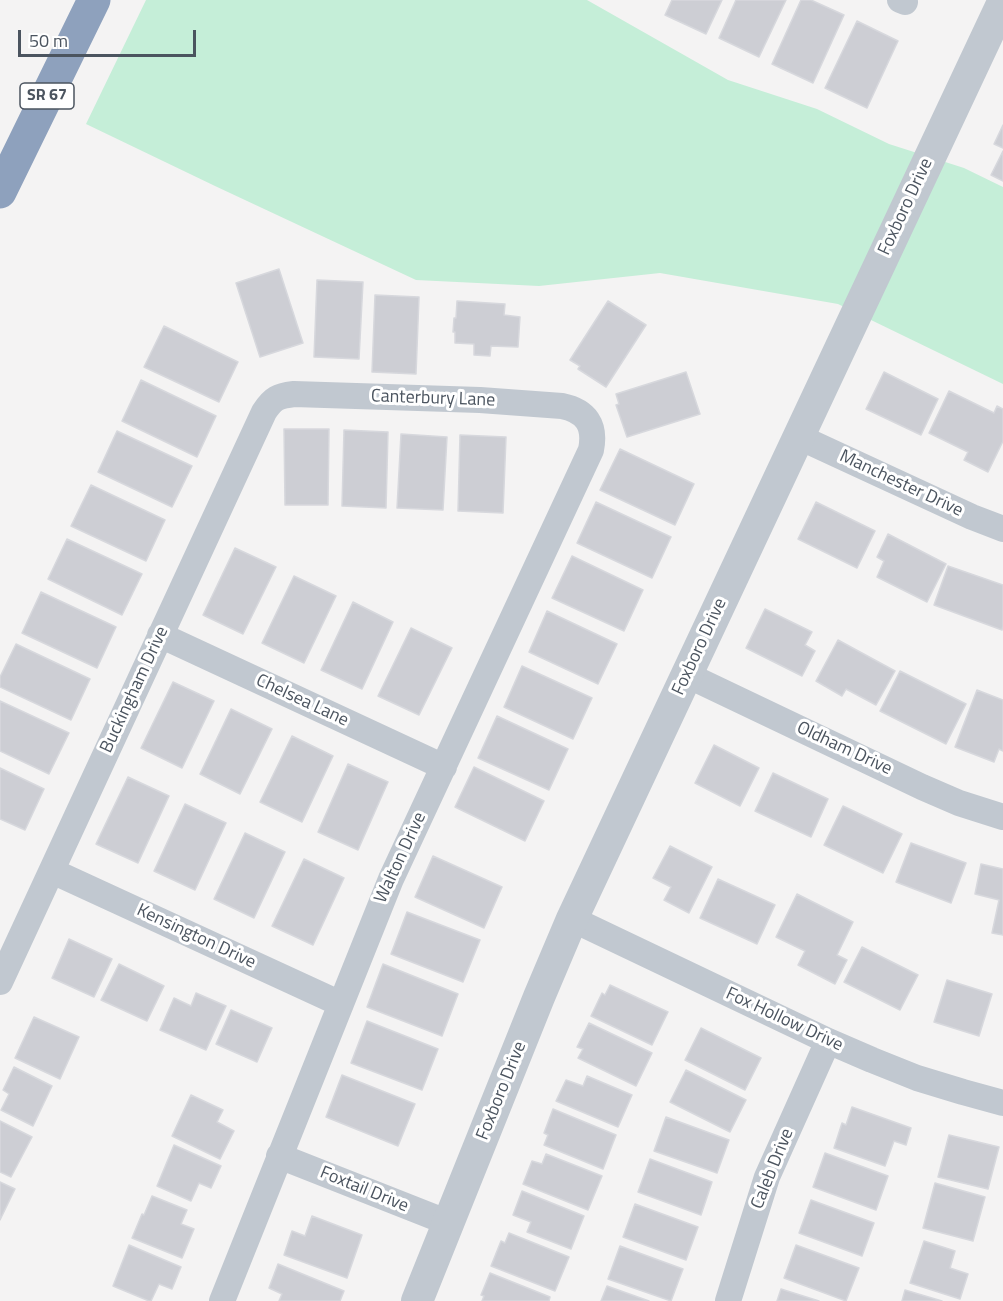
<!DOCTYPE html>
<style>
body{margin:0}
#map{position:relative;width:1003px;height:1301px;overflow:hidden;background:#f4f3f3;font-family:"Titillium Web",sans-serif}
canvas{display:block}
.scale{position:absolute;left:18px;top:30px;width:178px;height:27px;box-sizing:border-box;border:3px solid #4b545f;border-top:0;padding-left:8px;font-size:18px;line-height:21px;white-space:nowrap;color:#4b545f;-webkit-text-stroke:4px #fff;paint-order:stroke}
</style>
<div id="map">
<canvas width="1003" height="1301"></canvas>
<div class="scale">50 m</div>
</div>
<script>
const ctx = document.querySelector('canvas').getContext('2d');
ctx.lineJoin = 'round';
function fill(path, color) {
  ctx.fillStyle = color;
  ctx.fill(path, 'evenodd');
}
function trace(path, color, width, dash) {
  ctx.strokeStyle = color;
  ctx.lineWidth = width;
  ctx.lineCap = dash ? 'butt' : 'round';
  ctx.setLineDash(dash || []);
  ctx.stroke(path);
}
function label(font, color, halo, rows, align = 'center') {
  ctx.font = font + ' "Titillium Web",sans-serif';
  ctx.lineWidth = 6;
  ctx.setLineDash([]);
  ctx.textBaseline = 'middle';
  ctx.strokeStyle = halo;
  ctx.fillStyle = color;
  for (const [text, x, y, turn = 0] of rows) {
    ctx.save();
    ctx.translate(x, y);
    ctx.rotate((+turn || 0) * Math.PI / 180);
    ctx.textAlign = isNaN(turn) ? turn : align;
    if (halo) ctx.strokeText(text, 0, 0);
    ctx.fillText(text, 0, 0);
    ctx.restore();
  }
}
fill(new Path2D(`
 M146,0H587L728,80L817,109L889,144L964,168L1003,187V384L838,304L660,273L539,286L416,280L215,186L86,124Z`), '#c5eed8');
const building = new Path2D(`
 M672,0H722L706,34L665,15Z
 M736,0H786L759,57L719,38Z
 M801,0H811L844,15L813,83L772,64Z
 M857,21L898,41L867,108L825,88Z
 M1003,125V148L994,144Z
 M1003,151V181L991,175Z
 M279,269L303,343L260,357L236,283Z
 M317,280L363,282L359,359L314,357Z
 M375,295L419,297L416,374L372,372Z
 M457,301L505,304L504,315L520,317L518,347L491,346L490,356L474,355V344L455,343V332H453L454,318H456Z
 M608,301L646,325L606,387L578,369L580,366L570,360Z
 M164,326L238,362L219,402L144,367Z
 M686,372L700,414L627,437L616,405L619,404L616,394Z
 M884,372L938,399L921,435L866,409Z
 M141,380L216,416L197,457L122,421Z
 M949,391L994,413L997,406L1003,409V441L988,472L964,460L968,452L929,433Z
 M284,429H329L328,505H285Z
 M344,430L388,432L386,508L342,506Z
 M117,431L192,466L172,507L98,472Z
 M401,434L447,437L443,510L397,508Z
 M460,435L506,437L503,513L458,511Z
 M620,449L694,484L675,525L600,490Z
 M91,485L165,520L146,561L71,526Z
 M596,502L671,537L652,578L577,543Z
 M816,502L875,531L857,568L798,539Z
 M888,534L946,564L927,602L877,577L884,561L877,557Z
 M67,539L142,574L122,615L48,579Z
 M235,548L276,567L243,634L203,615Z
 M572,556L643,590L624,631L552,598Z
 M948,566L1003,585V626L1002,630L934,605Z
 M294,576L336,596L304,663L262,643Z
 M41,592L116,627L97,668L22,633Z
 M353,602L393,622L362,689L321,670Z
 M765,609L812,632L805,645L815,651L802,676L746,648Z
 M547,611L617,644L598,684L529,652Z
 M411,628L452,648L419,715L378,696Z
 M838,640L895,671L876,705L846,689L842,696L816,681Z
 M16,644L90,679L71,720L0,687V677Z
 M522,666L592,698L573,739L504,707Z
 M900,671L966,704L946,744L880,711Z
 M173,682L214,701L182,768L141,748Z
 M977,690L1003,700V751L999,749L994,762L955,747Z
 M0,701L69,733L49,774L0,751Z
 M231,709L272,729L240,794L200,774Z
 M497,716L568,749L549,790L478,758Z
 M292,736L333,756L302,822L260,802Z
 M714,745L759,768L740,806L695,783Z
 M348,764L388,782L358,850L318,832Z
 M474,767L544,801L525,841L455,807Z
 M0,768L44,789L25,830L0,819Z
 M773,773L828,799L811,837L755,811Z
 M128,777L169,796L138,863L96,844Z
 M185,804L226,823L195,890L154,871Z
 M843,806L902,834L883,873L824,845Z
 M245,833L285,852L254,918L214,899Z
 M911,843L966,863L951,903L896,882Z
 M670,846L712,867L689,913L664,900L671,887L653,878Z
 M433,856L502,887L484,928L415,897Z
 M304,859L344,878L313,945L272,926Z
 M981,864L1003,869V935L992,933L999,900L975,894Z
 M718,879L775,905L757,944L700,918Z
 M797,894L853,922L837,955L847,960L835,984L798,965L805,951L776,937Z
 M407,912L480,940L463,982L391,954Z
 M69,939L112,959L94,997L52,978Z
 M862,947L918,975L900,1010L844,982Z
 M119,964L164,986L147,1021L101,1000Z
 M383,964L458,994L442,1036L367,1007Z
 M947,980L992,994L979,1036L934,1022Z
 M610,985L668,1012L652,1045L591,1016L602,993L605,995Z
 M196,993L226,1006L206,1050L160,1030L174,998L191,1006Z
 M231,1010L272,1028L257,1062L216,1044Z
 M34,1017L79,1037L60,1079L15,1058Z
 M367,1021L438,1049L422,1090L351,1063Z
 M589,1023L652,1053L636,1086L578,1058L583,1049L577,1047Z
 M701,1028L761,1058L745,1090L685,1060Z
 M14,1067L52,1086L33,1126L1,1110L9,1094L3,1090Z
 M686,1070L746,1100L730,1132L670,1102Z
 M342,1075L415,1104L398,1146L326,1117Z
 M587,1076L632,1095L618,1127L556,1101L566,1080L583,1086Z
 M191,1095L223,1110L217,1122L234,1131L220,1159L172,1136Z
 M852,1107L911,1128L906,1145L894,1141L885,1166L834,1148L842,1123L846,1125Z
 M553,1109L616,1135L603,1169L544,1145L548,1135L544,1133Z
 M666,1117L729,1140L717,1173L654,1151Z
 M0,1121L32,1137L11,1177L0,1172Z
 M949,1135L999,1147L988,1189L938,1177Z
 M174,1145L221,1166L211,1188L199,1183L191,1201L157,1186Z
 M825,1153L888,1176L876,1210L813,1187Z
 M546,1154L602,1176L588,1210L523,1184L532,1161L542,1164Z
 M650,1159L712,1182L701,1215L638,1192Z
 M0,1182L15,1189L0,1220Z
 M935,1183L985,1197L973,1241L923,1228Z
 M522,1191L584,1216L571,1249L527,1232L531,1222L513,1215Z
 M152,1196L187,1210L181,1224L194,1229L182,1258L132,1238L142,1214L144,1215Z
 M811,1200L874,1223L862,1256L799,1233Z
 M635,1204L698,1227L686,1260L623,1237Z
 M312,1216L362,1235L347,1278L284,1255L292,1231L305,1236Z
 M509,1233L569,1257L555,1291L491,1266L501,1241L505,1243Z
 M924,1241L955,1251L950,1268L968,1274L960,1299L910,1283Z
 M129,1245L181,1267L172,1289L159,1284L151,1301H149L113,1286Z
 M796,1245L859,1268L846,1301L784,1278Z
 M620,1246L683,1269L671,1301L608,1279Z
 M278,1264L344,1291L340,1301H279L282,1294L269,1288Z
 M490,1273L550,1297L549,1301H482L484,1296L481,1295Z
 M607,1286L649,1301H601Z
 M781,1289L819,1301H777Z
 M905,1290L942,1301H902Z`);
fill(building, '#cdced4');
trace(building, '#d7d8dd', 1.5);
trace(new Path2D(`
 M900,0L905,2
 M799,437L972,517L1003,529
 M160,635L444,767
 M687,675L922,787L959,803L1003,817
 M52,871L341,1004
 M572,919L828,1041L872,1060L917,1078L963,1092L1003,1103
 M0,982L264,412C273,398 278,396 294,394L480,400L562,406C586,411 596,425 591,450L391,879L222,1301
 M279,1156L449,1223
 M728,1301L767,1177L828,1041`), '#c1c8d0', 26);
trace(new Path2D(`
 M417,1301L539,997L572,919L1003,2`), '#c1c8d0', 32);
trace(new Path2D(`
 M0,192L94,0`), '#8ea1bd', 33);
for (const [x, y, w] of [
 [47,96,54]
]) {
  const box = new Path2D();
  box.roundRect(x - w / 2, y - 13, w, 26, 4.5);
  ctx.fillStyle = '#fff';
  ctx.fill(box);
  trace(box, '#4b545f', 1.5);
}
label('bold 16px', '#4b545f', null, [
 ["SR 67",47,96]
]);
label('18px', '#4b545f', '#fff', [
 ["Foxboro Drive",906,207,-65],
 ["Canterbury Lane",433,399,2],
 ["Manchester Drive",901,484,25],
 ["Foxboro Drive",700,647,-65],
 ["Buckingham Drive",135,690,-65],
 ["Chelsea Lane",302,701,25],
 ["Oldham Drive",844,749,25],
 ["Walton Drive",401,858,-65],
 ["Kensington Drive",196,937,25],
 ["Fox Hollow Drive",784,1020,25],
 ["Foxboro Drive",502,1091,-68],
 ["Caleb Drive",773,1169,-68],
 ["Foxtail Drive",364,1190,22]
]);
</script>
